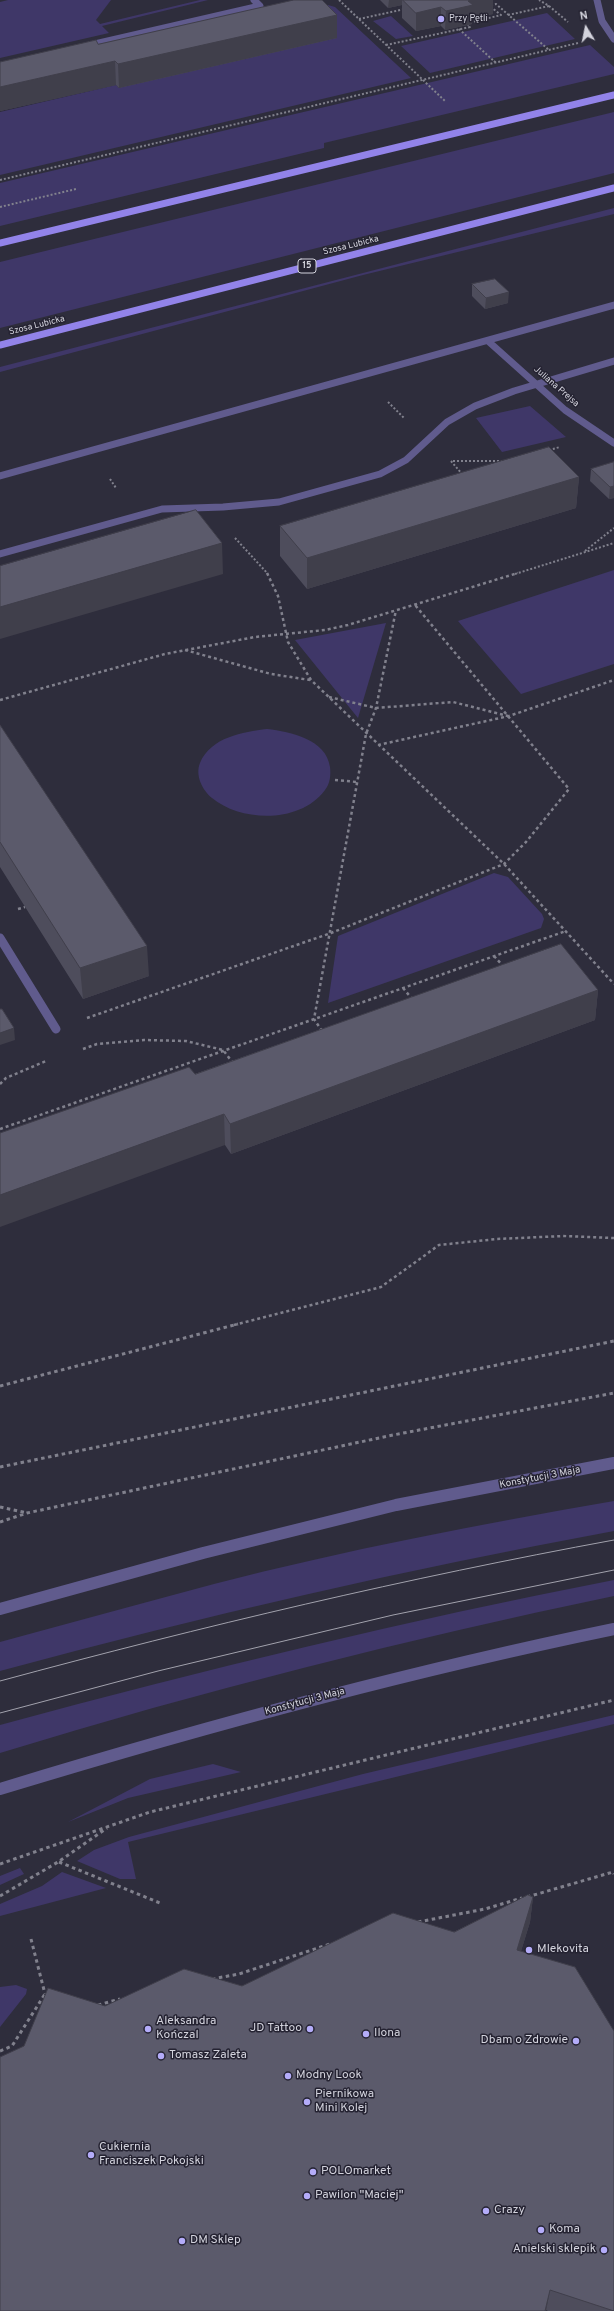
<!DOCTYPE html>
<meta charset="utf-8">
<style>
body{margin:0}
#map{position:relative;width:614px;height:2311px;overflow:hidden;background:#2e2d3c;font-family:Overpass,sans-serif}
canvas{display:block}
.north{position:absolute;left:566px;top:8px;width:40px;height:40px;-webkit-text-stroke:3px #252332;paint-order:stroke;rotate:350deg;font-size:11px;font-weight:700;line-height:16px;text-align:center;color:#d3d3dd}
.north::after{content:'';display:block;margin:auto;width:14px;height:18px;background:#d3d3dd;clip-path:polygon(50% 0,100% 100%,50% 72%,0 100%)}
</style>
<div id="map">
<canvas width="614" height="2311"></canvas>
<div class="north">N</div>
</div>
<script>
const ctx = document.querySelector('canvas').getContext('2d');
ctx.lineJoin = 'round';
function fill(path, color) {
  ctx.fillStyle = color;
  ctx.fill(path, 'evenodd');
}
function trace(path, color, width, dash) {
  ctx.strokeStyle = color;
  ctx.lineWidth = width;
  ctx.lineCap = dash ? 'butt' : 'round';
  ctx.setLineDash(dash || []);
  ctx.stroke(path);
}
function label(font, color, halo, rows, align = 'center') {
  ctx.font = font + ' Overpass,sans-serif';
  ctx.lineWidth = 3;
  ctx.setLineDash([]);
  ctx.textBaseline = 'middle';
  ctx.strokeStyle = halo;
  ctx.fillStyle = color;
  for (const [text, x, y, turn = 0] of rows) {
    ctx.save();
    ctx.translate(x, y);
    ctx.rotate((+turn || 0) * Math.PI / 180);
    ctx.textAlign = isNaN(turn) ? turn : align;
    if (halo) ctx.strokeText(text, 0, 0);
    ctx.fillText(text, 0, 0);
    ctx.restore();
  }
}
fill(new Path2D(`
 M8,0H111L96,20L100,24L200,0H208L102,26L109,33L0,58V2Z
 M328,5L335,7L411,78L0,175V112L116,85L119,88L283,14Z
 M547,13L575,39L430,73L401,46Z
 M391,16L413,36L396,39L373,21Z
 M590,45L614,67V74L324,143V148L0,226V183Z
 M614,112V173L0,328V262Z
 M614,208V214L363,275L0,372V367Z
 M530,406L566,437L502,452L476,418Z
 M614,570V664L521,694L458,621Z
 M386,623L358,718L295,640Z
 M267,729C291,732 326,739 330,767C331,775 330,784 325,790C300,824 241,822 212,798C202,790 195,775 200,763C211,737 243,732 267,729Z
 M494,873L508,877L542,914L544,919L541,928L328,1003L338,936Z
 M614,1501V1531C407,1569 203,1616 0,1671V1642C71,1623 142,1603 214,1584C346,1550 480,1524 614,1501Z
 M614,1580V1596C407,1639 202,1691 0,1753V1725C203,1670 407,1620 614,1580Z
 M614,1715V1724L128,1842L136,1879H120L77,1861L94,1850L129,1837L363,1774Z
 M213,1764L241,1772L128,1798L68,1822L150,1779Z
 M20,1868L24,1874L0,1885V1876Z
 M62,1872L106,1888L0,1916V1904L42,1886Z
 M16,1985L27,1989L26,1994L0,2027V1987Z`), '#3f3768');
trace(new Path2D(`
 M339,0L445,101
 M491,5L496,4L549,50
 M549,6L568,22
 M508,15L549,6L539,0
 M359,19L405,9
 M477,21L501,15L491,7
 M459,29L496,63L494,61
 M386,45L470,27L468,25
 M0,180L578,43
 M0,207L76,189
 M388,402L404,418
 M549,450L560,447
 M451,461L462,474
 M453,461H502
 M110,479L116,488
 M235,538L268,574
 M585,551L614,528
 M515,574L614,543`), '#81818d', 2, [2, 2]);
trace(new Path2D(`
 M267,573L278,596L288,642L311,680L504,864L614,984
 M185,650L271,674L310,680
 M329,697L376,708L453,702L508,716
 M0,700L165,654L255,637L325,630L348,625L518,573
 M378,745L509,716L614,680
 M335,780L357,782
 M18,909L25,907
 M494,956L503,966
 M403,988L413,1000
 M87,1018L331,933L504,864L526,842L569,789L415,605
 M322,1031L314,1019L366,734L376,708L396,610
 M83,1049L97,1044L144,1040L186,1041L223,1050L233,1063
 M0,1084L6,1078L46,1061
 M0,1129L566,931
 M234,1325L381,1287L439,1245L497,1239L563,1236L614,1238`), '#81818d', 2.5, [3, 3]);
trace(new Path2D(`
 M0,1386L238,1324
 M0,1467L614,1341
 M0,1507L27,1513
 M0,1522L27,1513L393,1435L614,1393
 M59,1862L160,1903
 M0,1864L150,1812L614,1700
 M0,1896L58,1862L107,1828
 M527,1897L613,1872L614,1874
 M418,1922L485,1909L522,1898
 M31,1939L45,1994
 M212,1979L239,1974L330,1944
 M98,2005L120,1999
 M0,2051L12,2046L45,1994H48`), '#81818d', 3, [3.5, 3.5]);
trace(new Path2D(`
 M597,0L602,21L614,39
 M86,46L260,6L254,0
 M488,341L565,410L614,443
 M0,476L614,305
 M0,554L162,509L223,507L279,502L380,474L406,460L447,422L475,406L514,391L614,361`), '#605b8d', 7);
trace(new Path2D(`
 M0,938L56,1029`), '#605b8d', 9);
trace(new Path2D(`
 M0,1609L203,1553L396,1505L614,1463
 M0,1789C203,1727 406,1672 614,1629`), '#605b8d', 12);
trace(new Path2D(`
 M0,243L614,95
 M0,345L614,188`), '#9283e9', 7);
trace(new Path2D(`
 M0,1681C203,1626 407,1578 614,1540
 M0,1713L158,1671L393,1615L614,1570`), '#a2a2ad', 1);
trace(new Path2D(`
 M470,22L477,21`), '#81818d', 2, [2, 2]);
fill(new Path2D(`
 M380,0H493V14L472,18V24L445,30L441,26L416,31L402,18V5L388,8Z
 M337,15V38L119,88L116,85L0,111V62L98,44Z
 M472,284L508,303L485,309L472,296Z
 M614,462V498L609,499L590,481L591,469Z
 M579,477L576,508L307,589L280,556V526Z
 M0,725L149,976L83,999L0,867Z
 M598,990L595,1020L231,1154L225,1145L195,1074Z
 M533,1897L530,1922L521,1951L614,2031V2311H548L546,2310L105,2006L242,1986L454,1932Z`), '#4e4d5c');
fill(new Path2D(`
 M389,0H402V5L388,8Z
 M472,0H493V14L472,18V24L445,30L446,11L468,1Z
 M441,7V26L416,31V13Z
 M337,15V38L119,88L118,64Z
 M115,61L116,85L0,111V87Z
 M509,292L508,303L485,309L486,298Z
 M579,477L576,508L307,589V558Z
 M614,486V498L609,499L610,487Z
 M222,543L223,574L0,639V607Z
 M147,946L149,976L83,999L80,968Z
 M598,990L595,1020L231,1154L230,1124Z
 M14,1028L15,1040L0,1045V1033Z
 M224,1114L225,1145L0,1227V1195Z
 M533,1897L530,1922L514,1974L517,1950Z
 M550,2290L546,2311H545Z`), '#403f4b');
const building = new Path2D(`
 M294,0H322L337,15L118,64L115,61L0,87V62L96,40L98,44Z
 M403,0H472L468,1L473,5L446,11L441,7L416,13Z
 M495,279L509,292L486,298L472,284Z
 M549,447L579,477L307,558L280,526Z
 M614,462V486L610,487L591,469Z
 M196,510L222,543L0,607V566Z
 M0,725L147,946L80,968L0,842Z
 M561,944L598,990L230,1124L224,1114L0,1195V1133L189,1067L195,1074Z
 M0,1009H2L14,1028L0,1033Z
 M528,1895L533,1897L517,1950L575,1967L614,2031V2311L550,2290L545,2311H0V2057L24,2046L48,1988L105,2006L184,1969L242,1986L393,1913L454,1932Z`);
fill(building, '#5b5a6b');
trace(building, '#403f4b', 1);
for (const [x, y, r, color] of [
 [441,19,4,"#b4acf9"],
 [529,1950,4,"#b4acf9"],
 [148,2029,4,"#b4acf9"],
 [310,2029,4,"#b4acf9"],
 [366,2034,4,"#b4acf9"],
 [576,2041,4,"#b4acf9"],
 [161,2056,4,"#b4acf9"],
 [288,2076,4,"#b4acf9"],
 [307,2102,4,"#b4acf9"],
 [91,2155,4,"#b4acf9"],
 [313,2172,4,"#b4acf9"],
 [307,2196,4,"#b4acf9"],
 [486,2211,4,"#b4acf9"],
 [541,2230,4,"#b4acf9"],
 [182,2241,4,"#b4acf9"],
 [604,2250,4,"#b4acf9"]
]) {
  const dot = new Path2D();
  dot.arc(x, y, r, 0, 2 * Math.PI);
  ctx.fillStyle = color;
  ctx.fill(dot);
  trace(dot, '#252332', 1.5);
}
label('9px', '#d3d3dd', '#252332', [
 ["Przy Pętli",449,19]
], 'left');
label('9px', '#d3d3dd', '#252332', [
 ["Szosa Lubicka",351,246,-14],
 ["Szosa Lubicka",37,326,-14],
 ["Juliana Prejsa",556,387,41]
]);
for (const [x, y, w] of [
 [307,266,18]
]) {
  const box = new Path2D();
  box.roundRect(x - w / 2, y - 7, w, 14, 3);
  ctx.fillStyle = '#252332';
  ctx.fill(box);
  trace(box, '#d3d3dd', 1);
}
label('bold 9px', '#d3d3dd', null, [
 ["15",307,266]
]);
label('10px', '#d3d3dd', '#252332', [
 ["Konstytucji 3 Maja",540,1478,-11],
 ["Konstytucji 3 Maja",305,1702,-15]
]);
label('12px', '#d3d3dd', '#252332', [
 ["Mlekovita",537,1950],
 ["Aleksandra",156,2022],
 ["Kończal",156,2036],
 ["JD Tattoo",302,2029,"right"],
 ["Ilona",374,2034],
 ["Dbam o Zdrowie",568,2041,"right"],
 ["Tomasz Zaleta",169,2056],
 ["Modny Look",296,2076],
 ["Piernikowa",315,2095],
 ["Mini Kolej",315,2109],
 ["Cukiernia",99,2148],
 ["Franciszek Pokojski",99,2162],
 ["POLOmarket",321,2172],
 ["Pawilon \"Maciej\"",315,2196],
 ["Crazy",494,2211],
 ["Koma",549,2230],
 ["DM Sklep",190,2241],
 ["Anielski sklepik",596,2250,"right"]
], 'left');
</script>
